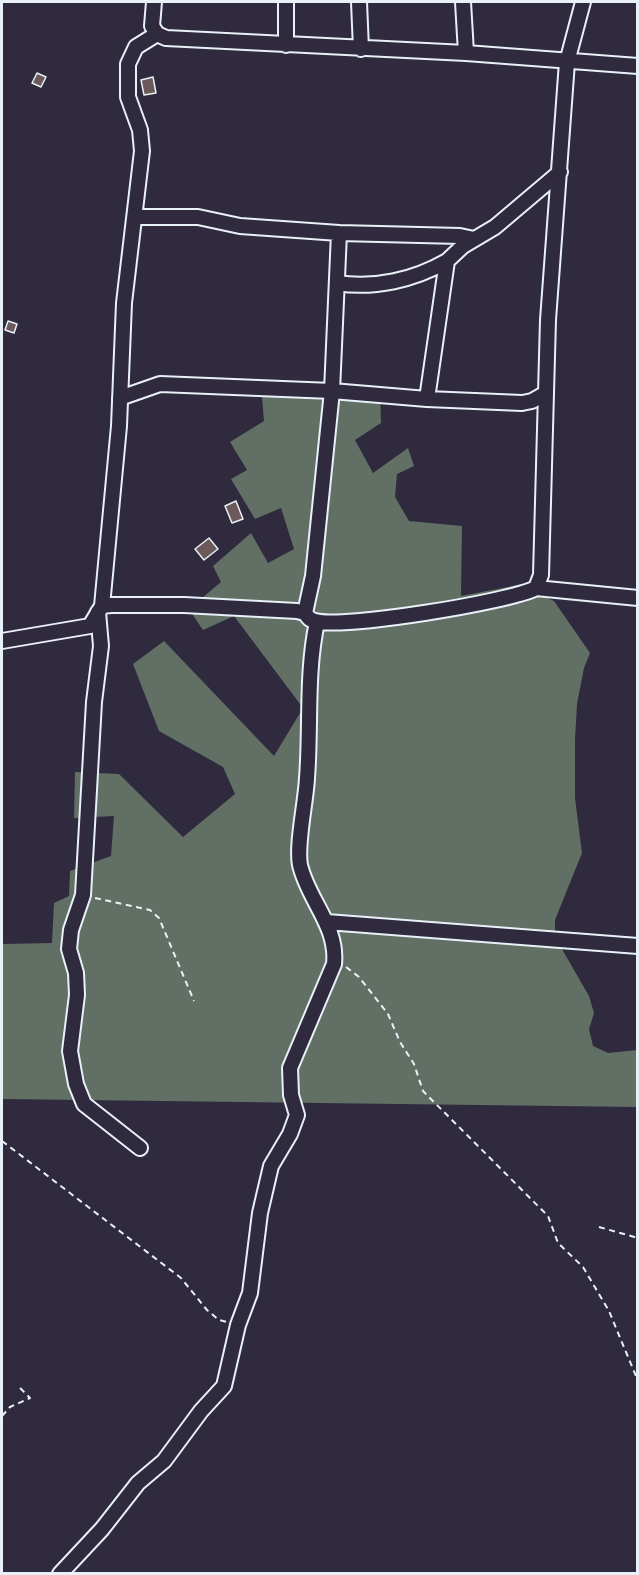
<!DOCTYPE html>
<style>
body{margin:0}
#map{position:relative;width:639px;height:1575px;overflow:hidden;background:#2f2a3d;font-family:Caveat,sans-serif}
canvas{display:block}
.frame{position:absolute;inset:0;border:3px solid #e8f1f8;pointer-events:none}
</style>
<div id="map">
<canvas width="639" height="1575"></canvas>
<div class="frame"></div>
</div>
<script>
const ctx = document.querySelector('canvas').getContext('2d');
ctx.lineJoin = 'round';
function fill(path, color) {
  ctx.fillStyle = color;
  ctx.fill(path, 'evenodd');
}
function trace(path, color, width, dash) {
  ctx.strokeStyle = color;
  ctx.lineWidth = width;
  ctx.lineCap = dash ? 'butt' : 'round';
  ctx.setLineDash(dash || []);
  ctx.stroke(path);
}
fill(new Path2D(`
 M261,386L380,389L381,423L355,440L373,473L408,448L414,466L397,474L395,497L409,521L462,526L461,596L518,585L554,601L590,653L584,668L577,704L575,739V798L582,853L555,920V937L589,996L594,1013L589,1029L593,1046L608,1053L637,1050V1107L2,1099V944L52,943L54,903L69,896L70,871L111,856L114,816L74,818L75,772L119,774L183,837L235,794L223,767L159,731L133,664L164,641L274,756L303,708L234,616L203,630L189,609L221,582L213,566L251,533L268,563L294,549L281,508L255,519L231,479L247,470L230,442L264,421Z`), '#616f65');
const building = new Path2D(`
 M37,73L46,77L41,87L32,83Z
 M153,77L156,93L144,95L141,80Z
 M8,321L17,324L14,333L5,330Z
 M236,501L243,519L232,523L225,506Z
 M209,538L218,549L204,560L195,549Z`);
fill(building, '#6b5a59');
trace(building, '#e8f1f8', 1.5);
const street = new Path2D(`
 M154,2L152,26L157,34L166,38L466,53L638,66
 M359,2L361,49
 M463,2L466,53
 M286,45V2
 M135,217H198L240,226L339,233L332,391L427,399
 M339,233L460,236L474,239
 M337,283C374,289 414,280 447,261
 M546,393L532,401L522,403L427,399L447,261L463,246L495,227L560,172
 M120,398L160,384L332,391L313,576L305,613
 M536,588L541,575L548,320L567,62L583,2
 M102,606L119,426L124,303L142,151L140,130L128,97V64L136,47L157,34
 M98,612L101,646L94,702L83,895L71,930L69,949L76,973L77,995L70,1051L76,1084L84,1104L140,1148
 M2,641L90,626L102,606L111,605H184L297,611L305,613C308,617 309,620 315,621C342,629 510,602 536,588L638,598
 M327,922L638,946
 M60,1574L102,1529L138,1483L164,1461L201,1411L224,1386L238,1325L250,1293L260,1213L271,1166L290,1134L297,1115L291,1095L290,1068L334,964C338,926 308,900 300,865C296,845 306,801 307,778C311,726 306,673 317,622`);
trace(street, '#e8f1f8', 18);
trace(new Path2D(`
 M95,898L150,910L159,918L194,1001
 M346,967L359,977L388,1014L400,1042L414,1064L423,1091L548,1216L558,1243L583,1267L609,1311L638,1381
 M2,1141L181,1278L207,1310L219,1320L227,1322
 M599,1227L638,1238
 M2,1416L10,1407L30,1398L20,1388`), '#e8f1f8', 2, [6, 4.5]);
trace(street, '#2f2a3d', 14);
</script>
